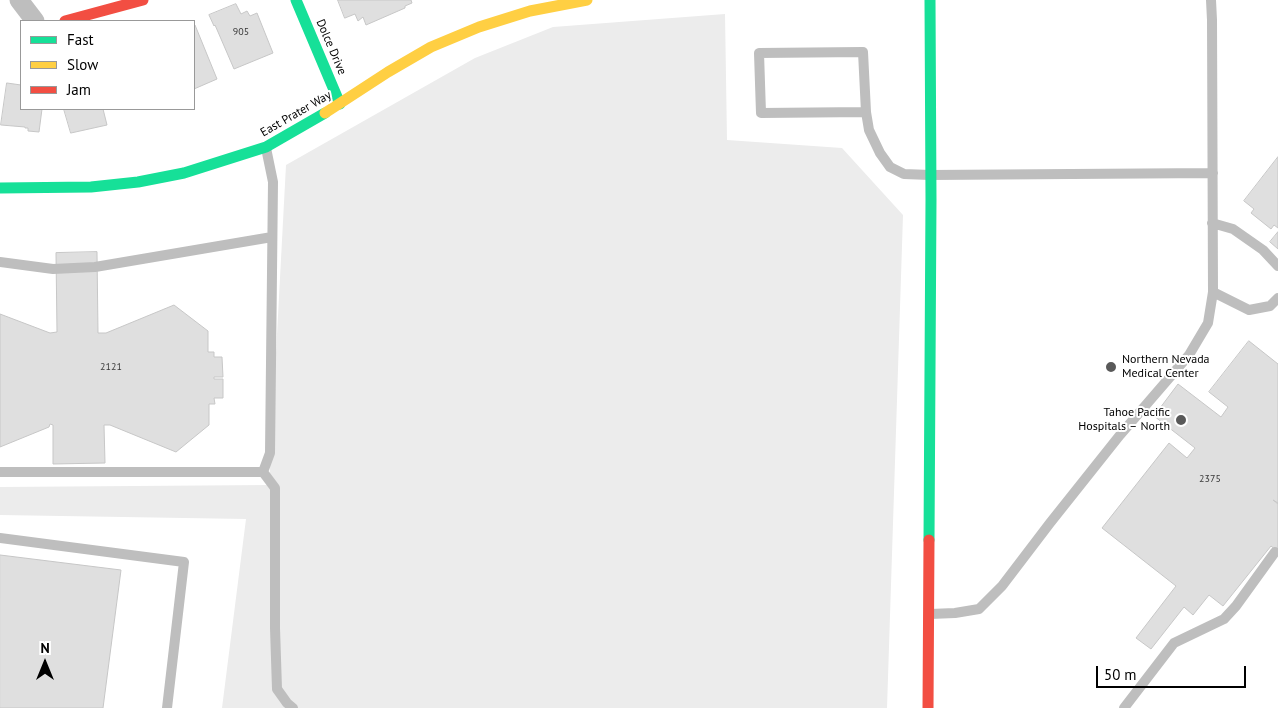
<!DOCTYPE html>
<meta charset="utf-8">
<style>
body{margin:0}
#map{position:relative;width:1278px;height:708px;overflow:hidden;background:#fff;font-family:"PT Sans",sans-serif}
canvas{display:block}
.legend{position:absolute;left:20px;top:20px;width:175px;height:90px;box-sizing:border-box;background:#fff;border:1px solid #999;margin:0;padding:6px 9px;list-style:none;font-size:15px;color:#000}
.legend li{display:flex;align-items:center;gap:10px;height:25px}
.legend b{width:25px;border:1px solid #999}
.north{position:absolute;left:20px;top:638px;width:50px;height:50px;-webkit-text-stroke:4px #fff;paint-order:stroke;rotate:0deg;font-size:14px;font-weight:700;line-height:20px;text-align:center;color:#000}
.north::after{content:'';display:block;margin:auto;width:18px;height:22px;background:#000;clip-path:polygon(50% 0,100% 100%,50% 72%,0 100%)}
.scale{position:absolute;left:1096px;top:666px;width:150px;height:22px;box-sizing:border-box;border:2px solid #000;border-top:0;padding-left:6px;font-size:15px;line-height:18px;white-space:nowrap;color:#000;-webkit-text-stroke:4px #fff;paint-order:stroke}
</style>
<div id="map">
<canvas width="1278" height="708"></canvas>
<ul class="legend">
<li><b style="height:6px;background:#16e098"></b>Fast</li>
<li><b style="height:6px;background:#ffcf43"></b>Slow</li>
<li><b style="height:6px;background:#f24e42"></b>Jam</li>
</ul>
<div class="north">N</div>
<div class="scale">50 m</div>
</div>
<script>
const ctx = document.querySelector('canvas').getContext('2d');
ctx.lineJoin = 'round';
function fill(path, color) {
  ctx.fillStyle = color;
  ctx.fill(path, 'evenodd');
}
function trace(path, color, width, dash) {
  ctx.strokeStyle = color;
  ctx.lineWidth = width;
  ctx.lineCap = dash ? 'butt' : 'round';
  ctx.setLineDash(dash || []);
  ctx.stroke(path);
}
function label(font, color, halo, rows, align = 'center') {
  ctx.font = font + ' "PT Sans",sans-serif';
  ctx.lineWidth = 4;
  ctx.setLineDash([]);
  ctx.textBaseline = 'middle';
  ctx.strokeStyle = halo;
  ctx.fillStyle = color;
  for (const [text, x, y, turn = 0] of rows) {
    ctx.save();
    ctx.translate(x, y);
    ctx.rotate((+turn || 0) * Math.PI / 180);
    ctx.textAlign = isNaN(turn) ? turn : align;
    if (halo) ctx.strokeText(text, 0, 0);
    ctx.fillText(text, 0, 0);
    ctx.restore();
  }
}
fill(new Path2D(`
 M725,14L727,140L842,148L903,215L887,708H222L246,519L0,515V487L269,485L286,165L475,58L553,27Z`), '#ececec');
const building = new Path2D(`
 M338,0H411L412,3L405,6V8L366,25L363,17L358,21L355,14L345,18Z
 M236,4L241,14L247,11L250,16L257,13L273,53L234,69L215,25L214,26L209,15Z
 M194,25H195L217,79L194,89Z
 M7,83L21,85V109H42L39,132L28,131V128H25V127L1,125Z
 M64,109H103L107,125L71,133Z
 M1278,157V228L1274,225L1271,229L1251,213L1254,209L1244,201Z
 M1278,232V249L1270,242Z
 M97,252L98,333H106L174,305L208,331V352H214V357H222L223,377H214V379H223V398H214L215,404H209V425L176,452L110,425H104L105,463L53,464V425L50,424L49,427L0,447V314L50,333L57,332L56,253Z
 M1249,341L1278,364V503L1273,500L1278,504V552L1271,546L1223,606L1209,595L1193,615L1184,607L1151,649L1136,638L1176,586L1102,528L1169,443L1187,458L1195,448L1154,416L1178,384L1221,417L1228,407L1209,392Z
 M0,555L121,570L103,708H0Z`);
fill(building, '#dfdfdf');
trace(building, '#c7c7c7', 1);
trace(new Path2D(`
 M866,112L863,52L759,53L761,113L866,112L869,130L880,153L890,167L904,174L930,175L1213,173
 M1212,223L1233,229L1263,250L1278,266
 M0,262L53,269L95,267L272,237
 M1213,292L1249,310L1270,306L1278,298
 M0,472H263L270,453L273,182L266,148
 M263,472L275,488V628L277,689L287,703L293,708
 M0,538L184,562L167,708
 M930,614L955,613L979,609L1002,586L1050,523L1120,435L1189,355L1208,323L1213,292L1212,20L1211,0
 M1124,708L1174,643L1224,619L1236,606L1275,552`), '#bebebe', 10);
trace(new Path2D(`
 M19,0L35,21`), '#bebebe', 19);
trace(new Path2D(`
 M296,0L340,104
 M0,188L91,187L138,182L184,173L266,147L325,113
 M929,540L931,199L930,0`), '#16e098', 11);
trace(new Path2D(`
 M325,113L388,72L431,47L479,27L530,11L587,0`), '#ffcf43', 11);
trace(new Path2D(`
 M65,21L143,0
 M928,708L929,540`), '#f24e42', 11);
for (const [x, y, r, color] of [
 [1111,367,6,"#595959"],
 [1181,420,6,"#595959"]
]) {
  const dot = new Path2D();
  dot.arc(x, y, r, 0, 2 * Math.PI);
  ctx.fillStyle = color;
  ctx.fill(dot);
  trace(dot, '#fff', 2);
}
label('10px', '#383838', null, [
 ["905",241,32],
 ["2121",111,367],
 ["2375",1210,479]
]);
label('12px', '#000', '#fff', [
 ["Dolce Drive",331,47,67],
 ["East Prater Way",296,114,-30]
]);
label('12px', '#000', '#fff', [
 ["Northern Nevada",1122,360],
 ["Medical Center",1122,374],
 ["Tahoe Pacific",1170,413,"right"],
 ["Hospitals – North",1170,427,"right"]
], 'left');
</script>
